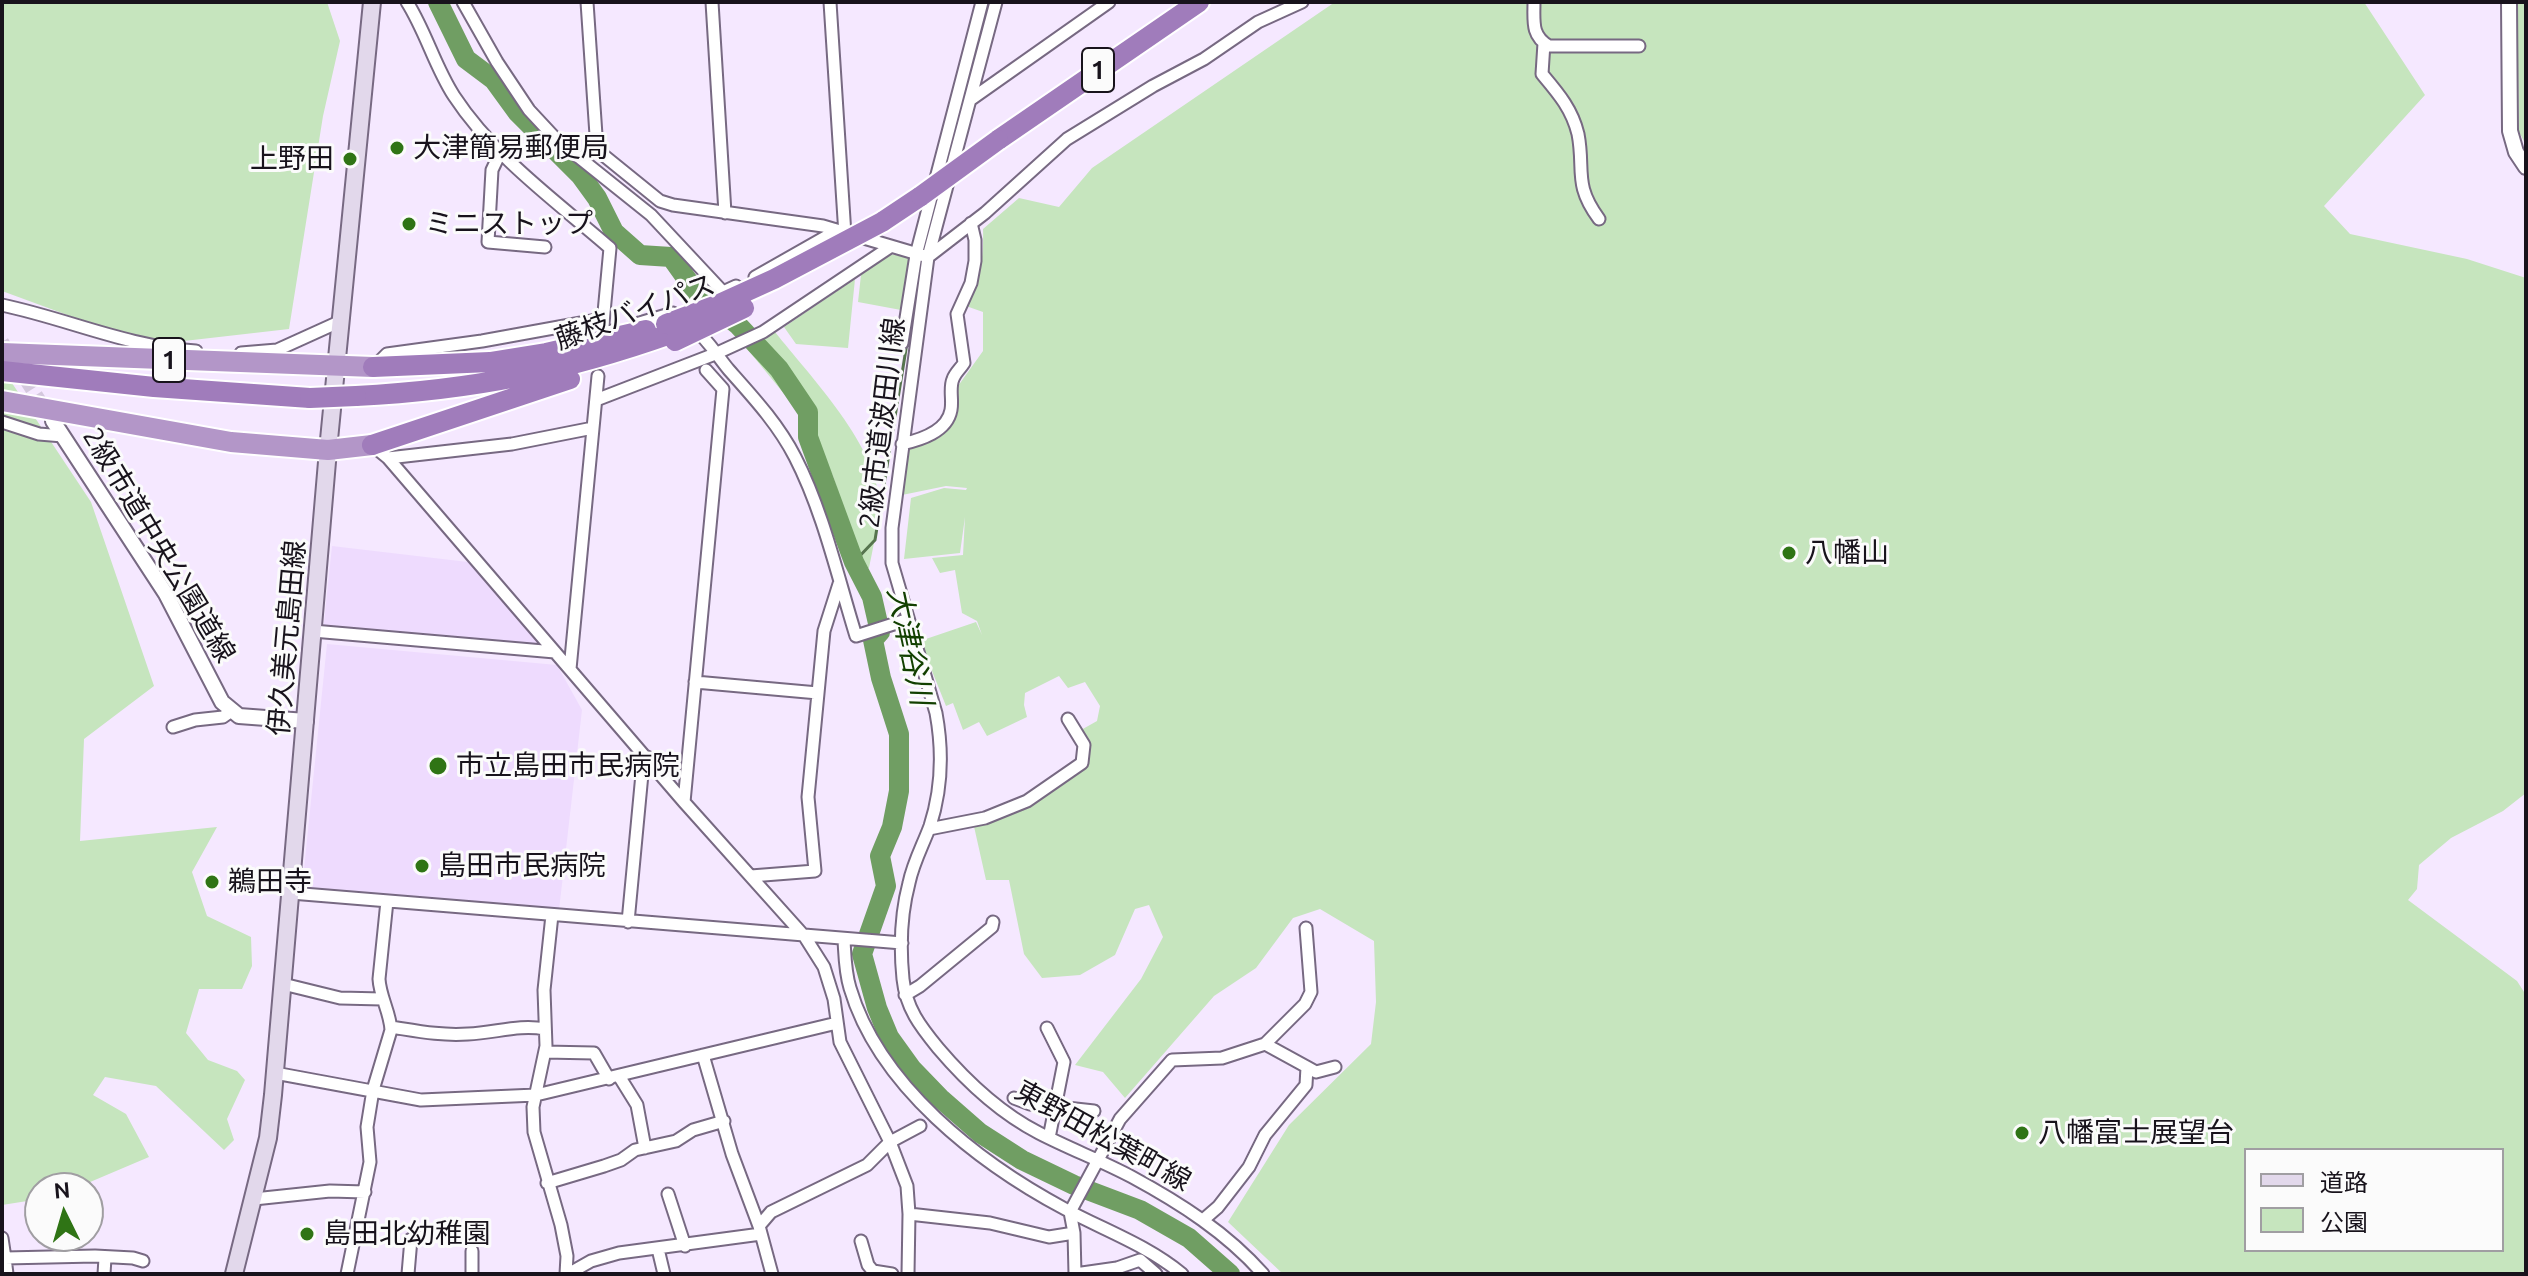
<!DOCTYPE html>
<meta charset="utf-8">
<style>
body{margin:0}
#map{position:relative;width:2528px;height:1276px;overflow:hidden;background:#f5e8ff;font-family:Ubuntu,"Noto Sans JP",sans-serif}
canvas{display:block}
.frame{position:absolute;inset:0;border:4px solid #18131c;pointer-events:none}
.legend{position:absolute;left:2244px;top:1148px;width:260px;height:104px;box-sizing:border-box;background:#fbfbfb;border:2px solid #a09ea2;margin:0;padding:10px 14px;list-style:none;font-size:24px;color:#18131c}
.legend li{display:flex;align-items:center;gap:16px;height:40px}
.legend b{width:40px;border:2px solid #a09ea2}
.north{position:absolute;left:24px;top:1172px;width:80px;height:80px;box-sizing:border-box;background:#fbfbfb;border:2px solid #a09ea2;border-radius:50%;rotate:355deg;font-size:22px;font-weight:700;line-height:32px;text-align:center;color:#18131c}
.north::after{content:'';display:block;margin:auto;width:28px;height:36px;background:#2f7415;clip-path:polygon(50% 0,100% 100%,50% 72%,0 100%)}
</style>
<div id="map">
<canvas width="2528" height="1276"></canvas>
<div class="frame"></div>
<ul class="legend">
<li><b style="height:10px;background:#e2d8eb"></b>道路</li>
<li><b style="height:22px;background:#c6e5be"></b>公園</li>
</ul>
<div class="north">N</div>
</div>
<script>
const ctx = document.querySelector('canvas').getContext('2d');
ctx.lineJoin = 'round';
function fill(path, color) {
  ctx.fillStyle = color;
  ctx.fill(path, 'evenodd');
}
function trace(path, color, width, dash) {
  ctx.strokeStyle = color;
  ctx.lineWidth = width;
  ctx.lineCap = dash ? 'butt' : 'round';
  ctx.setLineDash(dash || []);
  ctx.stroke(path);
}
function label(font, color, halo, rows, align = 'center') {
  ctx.font = font + ' Ubuntu,"Noto Sans JP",sans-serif';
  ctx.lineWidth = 6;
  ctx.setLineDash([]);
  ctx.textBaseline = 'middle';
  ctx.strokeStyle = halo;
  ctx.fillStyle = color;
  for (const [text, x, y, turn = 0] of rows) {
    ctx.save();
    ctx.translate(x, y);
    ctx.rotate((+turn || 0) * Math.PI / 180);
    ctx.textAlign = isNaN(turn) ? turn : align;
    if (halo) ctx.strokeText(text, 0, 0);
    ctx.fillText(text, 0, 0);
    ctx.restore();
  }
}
fill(new Path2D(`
 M332,546L468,562L541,646L323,632Z
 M327,644L557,665L582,710L559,910L302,889Z`), '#eedbfe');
fill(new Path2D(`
 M2,2H327L340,41L323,116L289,329L149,345L2,291Z
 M1335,2H2364L2425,95L2324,206L2350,234L2467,259L2526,278V793L2503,811L2451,838L2419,865L2417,889L2408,900L2517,981L2526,995V1274H1283L1228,1222L1289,1125L1371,1044L1376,1002L1374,941L1320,909L1293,918L1256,968L1214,996L1125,1098L1103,1072L1075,1065L1141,979L1163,937L1149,905L1135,909L1115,955L1080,975L1042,978L1024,954L1009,880H986L973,822L999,815L1085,765L1081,730L1097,721L1100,706L1085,682L1068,688L1059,676L1025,693L1024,705L1027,717L987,736L979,722L963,730L953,703L946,706L920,641L976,622L982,635L977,621L962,613L955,570L940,573L932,558L963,555L965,517L960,553L904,559L911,498L944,488L966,490L967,488L946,486L902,495L904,445L946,428L953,413L958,386L983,351V312L966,306C980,280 984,258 983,229L1019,198L1059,207L1092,168ZM2246,1150H2502V1250H2246Z
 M2517,2H2526V145L2519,132Z
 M887,254L914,257L901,310L858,302L861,275Z
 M855,279L848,348L796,344L784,327Z
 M775,332C809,375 881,449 879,506C878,526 873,548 869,568H863L833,476L808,423L748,350Z
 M2,368L91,502L154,686L84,739L80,841L217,827L192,872L207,916L251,937L252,966L242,989H199L186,1033L208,1060L237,1071L245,1080L227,1119L234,1140L224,1150L156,1086L105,1077L93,1095L126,1114L149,1157L76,1188H40V1199L2,1205Z`), '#c6e5be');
trace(new Path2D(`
 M944,169L988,2
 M924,246L937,195
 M854,562L875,540L919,269`), '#56744e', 3);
trace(new Path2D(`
 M438,2L466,59L494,80L518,113L581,176L597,198L614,232L640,255L671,257L696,292L738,325L779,369L808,412V437L854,562L872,597L880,632L873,640L881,678L899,734V791L892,827L880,856L886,886L862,954L877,1008L889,1037L912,1069L940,1098L980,1133L1022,1160L1074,1185L1140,1210L1189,1238L1230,1274`), '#709e63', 20);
trace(new Path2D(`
 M2,342L46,411`), '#d4c8dd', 14, [14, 7]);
const minor = new Path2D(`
 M407,2C426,32 435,67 454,96C494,157 556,201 610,248L602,334L612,331
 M463,2L497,62L529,110L556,139L651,215L723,292L736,286
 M587,2L597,150L660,201L673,205L823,226L928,257L985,213L1067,139L1153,86L1204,59L1258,22L1302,2
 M712,2L725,213
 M830,2L845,235
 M996,2L928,257L892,528V563L936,713C943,751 942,789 930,826C923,845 913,863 909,883C901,913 900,949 903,979C906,1008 920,1026 938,1048C966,1081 1000,1113 1039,1133C1070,1149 1102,1161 1132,1177C1180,1203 1227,1233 1263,1274
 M1534,2C1534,21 1531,36 1549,46H1639
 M1544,43L1542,74C1558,93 1572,109 1578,134C1585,170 1573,184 1599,219
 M970,100L1109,2
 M501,151L492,170L488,242L545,247
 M755,277L836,231
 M2,305C68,319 128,347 196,351
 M636,324L673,313
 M693,328C708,339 717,356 729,370C753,397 778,424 795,457C823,511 838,578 856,636L906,620
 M902,343L916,255L982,2
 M241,353L277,350L341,321
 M374,367L387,354L482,341L603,319
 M596,400L715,354L763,332L890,247
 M2,422L39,434L63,436
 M902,444C920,440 947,432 951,410C953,400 949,388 953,379C955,373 961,368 964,363L957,314L971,283L975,261V240L971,223
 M372,445L388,458L684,802L805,937L824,967L834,999L840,1042L890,1142L907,1186L909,1214L908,1274
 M388,458L512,444L593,428
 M313,631L555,652
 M570,669L598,376
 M695,682L818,693
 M173,727L195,720L223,717L230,712
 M684,802L723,389L706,370
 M929,829L985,818L1027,801L1082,763L1084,745L1068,719
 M751,876L815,871L808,797L824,631L839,584
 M291,893L902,943
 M552,915L544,990L546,1046L533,1107L534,1132L561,1225L567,1256L566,1274
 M628,922L642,774L647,757
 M844,940C845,956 845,972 850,988C879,1086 979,1163 1065,1209C1104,1230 1147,1245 1182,1274
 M283,984L340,998L382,999
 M905,995L920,986L992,927L993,922
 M391,1027C417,1031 442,1036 468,1034C495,1033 519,1024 545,1029
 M1047,1028L1064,1062L1049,1138
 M545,1052L594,1053L609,1079
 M703,1055L732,1154L759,1226L772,1274
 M1307,1067L1316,1072L1335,1067
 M275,1073L421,1100L536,1095L837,1023
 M619,1076L637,1105L645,1148
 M1014,1098L1030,1104L1094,1111
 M547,1183L604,1166L621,1160L635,1150L676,1141L693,1130L724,1121
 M668,1194L685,1246
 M254,1199L330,1191L365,1192
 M909,1214L990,1223L1049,1237L1074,1233
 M1203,1220L1218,1207L1249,1167L1265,1135L1306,1085L1307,1067L1265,1044
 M759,1226L771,1212L867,1165L890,1142L920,1126
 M2,1238L5,1258
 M861,1241L868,1265L873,1271L892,1274
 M658,1249L664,1274
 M472,1251V1274
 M7,1274L5,1258L95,1256L133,1258L143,1261
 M104,1274L105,1258
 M347,1274L370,1162L367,1127L373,1090L391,1030C390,1012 380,997 379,979L387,901
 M408,1274L411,1239L419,1237
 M568,1274L591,1261L619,1253L761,1234
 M1075,1274L1074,1233L1070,1212L1120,1119L1172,1060L1222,1058L1265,1044L1305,1004L1311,992L1306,928
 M1075,1274L1117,1268L1140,1260L1156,1274`);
const tertiary = new Path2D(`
 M2509,2L2510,131L2516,152L2526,167
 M53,421L166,594L222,702L239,716L306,721`);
const secondary = new Path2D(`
 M234,1274L268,1138L273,1095L328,450L372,2`);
const trunk = new Path2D(`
 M2,353L373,367
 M2,401L231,442L328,450L372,445`);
const motorway = new Path2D(`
 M998,140L1199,2
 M882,222L921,196
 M373,367L490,362L546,353L646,330
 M2,371L154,387L310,398
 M356,396C472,390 563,372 673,333
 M372,445L570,379`);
trace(minor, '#776982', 15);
trace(tertiary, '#776982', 18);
trace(secondary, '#776982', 20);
trace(trunk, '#fff', 24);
trace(motorway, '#fff', 24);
trace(minor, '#fff', 11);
trace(tertiary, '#fff', 14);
trace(secondary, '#e2d8eb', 16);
trace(trunk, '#b396c8', 20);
trace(motorway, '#a07cbb', 20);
const motorwayBridge = new Path2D(`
 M921,196L998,140
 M666,324L719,304L774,279L882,222
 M675,341L744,308
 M310,398L356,396`);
trace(motorwayBridge, '#fff', 24, []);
trace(motorwayBridge, '#a07cbb', 20);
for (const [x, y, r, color] of [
 [397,148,8,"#2f7415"],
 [350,159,8,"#2f7415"],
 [409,224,8,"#2f7415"],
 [1789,553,8,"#2f7415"],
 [438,766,10,"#2f7415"],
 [422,866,8,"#2f7415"],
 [212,882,8,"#2f7415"],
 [2022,1133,8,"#2f7415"],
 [307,1234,8,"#2f7415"]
]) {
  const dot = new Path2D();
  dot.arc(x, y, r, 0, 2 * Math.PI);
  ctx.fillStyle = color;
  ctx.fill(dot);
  trace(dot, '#fbfbfb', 3);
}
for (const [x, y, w] of [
 [1098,70,32],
 [169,360,32]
]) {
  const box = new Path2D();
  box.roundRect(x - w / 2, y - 22, w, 44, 6);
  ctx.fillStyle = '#fbfbfb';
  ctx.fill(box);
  trace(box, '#18131c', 2);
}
label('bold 26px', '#18131c', null, [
 ["1",1098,70],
 ["1",169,360]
]);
label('28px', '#18131c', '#fbfbfb', [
 ["大津簡易郵便局",413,148],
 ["上野田",334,159,"right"],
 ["ミニストップ",425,224],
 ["八幡山",1805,553],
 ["市立島田市民病院",456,766],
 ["島田市民病院",438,866],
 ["鵜田寺",228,882],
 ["八幡富士展望台",2038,1133],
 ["島田北幼稚園",323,1234]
], 'left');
label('28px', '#18131c', '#fbfbfb', [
 ["藤枝バイパス",635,312,-20],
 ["2級市道波田川線",882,423,-83],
 ["2級市道中央公園道線",159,545,59],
 ["伊久美元島田線",287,638,-85],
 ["東野田松葉町線",1103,1136,29]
]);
label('italic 30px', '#124000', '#fbfbfb', [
 ["大津谷川",910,646,78]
]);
</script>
